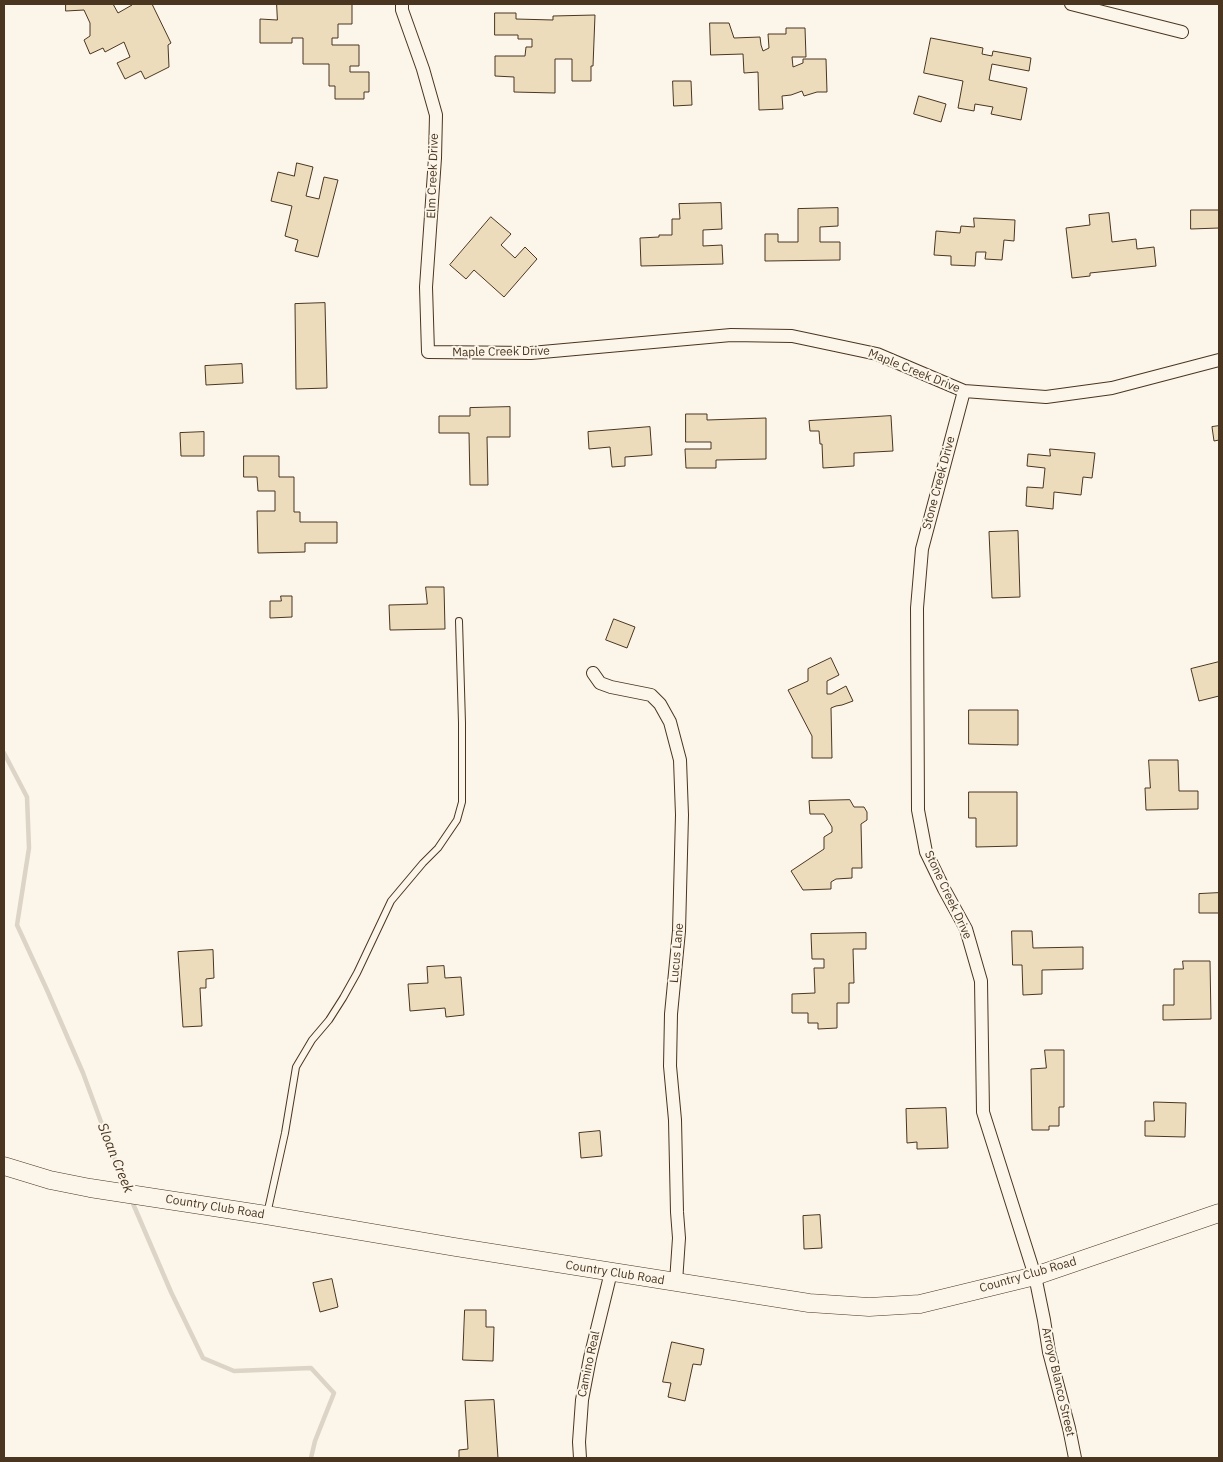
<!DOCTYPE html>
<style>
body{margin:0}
#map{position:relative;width:1223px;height:1462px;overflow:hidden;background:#fbf6e9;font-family:"IBM Plex Sans",sans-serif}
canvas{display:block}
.frame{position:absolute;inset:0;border:5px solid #4a3520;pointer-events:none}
</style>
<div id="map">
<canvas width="1223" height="1462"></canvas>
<div class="frame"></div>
</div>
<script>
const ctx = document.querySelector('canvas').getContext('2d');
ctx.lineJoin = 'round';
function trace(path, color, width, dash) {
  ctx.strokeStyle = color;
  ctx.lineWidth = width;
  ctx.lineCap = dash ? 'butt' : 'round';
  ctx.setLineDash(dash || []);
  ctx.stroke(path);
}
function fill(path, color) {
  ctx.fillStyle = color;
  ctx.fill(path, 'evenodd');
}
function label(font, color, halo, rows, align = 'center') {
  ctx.font = font + ' "IBM Plex Sans",sans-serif';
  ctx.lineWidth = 4;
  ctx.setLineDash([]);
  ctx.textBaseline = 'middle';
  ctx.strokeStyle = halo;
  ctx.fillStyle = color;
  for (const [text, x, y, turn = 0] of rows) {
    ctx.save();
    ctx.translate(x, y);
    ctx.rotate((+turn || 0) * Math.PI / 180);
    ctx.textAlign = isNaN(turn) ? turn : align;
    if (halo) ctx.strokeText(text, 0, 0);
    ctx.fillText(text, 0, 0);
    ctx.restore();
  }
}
trace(new Path2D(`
 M4,753L27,797L29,848L17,925L47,990L83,1073L114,1157L127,1190
 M131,1199L171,1292L203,1358L234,1371L311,1368L334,1393L315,1441L311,1458`), '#dcd4c6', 4.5);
const building = new Path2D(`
 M66,4H113L118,13L132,5V4H152L171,43L168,45L169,67L145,79L141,71L125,79L117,63L130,57L124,42L105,52L103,48L90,54L84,40L90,36V23L84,10L66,11Z
 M277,4H352V24H338V38H332V45H359V66H350V72H369V92H364V99H335V86H329V64H303V38H292V43H260V19L277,20Z
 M495,13H516V19L553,20V16L595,15L593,66H591V81H572V59H555V93L514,92V77L495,76V56H525L526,47H532V39H518V35H495Z
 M710,23H729L734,38L760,37L761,45L763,51L769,48L768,34H786V28H805L806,57H792L793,67L803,63V59H826L827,92H817L804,96L802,91L791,95L782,96L783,109L759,110L758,72L744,73L743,54L711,55Z
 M931,38L983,48L982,54L992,56L993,51L1031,58L1029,71L992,64L989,80L1027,88L1021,120L991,114L993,107L975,104L974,111L958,108L963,81L924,73Z
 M673,81H691L692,105L674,106Z
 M919,96L946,104L941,122L914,114Z
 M297,163L313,167L306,196L319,199L324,177L338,180L318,257L295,251L298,240L285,236L292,206L271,201L278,172L294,176Z
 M721,203L722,229L703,230V246L722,245L723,264L641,266L640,238L659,237V235H672V219H680L679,204Z
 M838,208V226L820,227V242H840V260L765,261V234H778V242H798V209Z
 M1191,210H1219V228L1191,229Z
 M1109,213L1112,242L1136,239L1137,249L1154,247L1156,266L1090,273V276L1072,278L1066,228L1090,225L1089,215Z
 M491,217L511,234L501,245L515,258L525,247L537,259L504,297L474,270L466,279L450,265Z
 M974,218L1015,220L1014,241L1004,240L1002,260L985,259L986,252H976L975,266L951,265V256L934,255L936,231L960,233L961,226L974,227Z
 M325,303L327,388L296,389L295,304Z
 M242,364L243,383L206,385L205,366Z
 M510,407V437H487L488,485H470L469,433H439V416H470V408Z
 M686,414H707V420L766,418V459L716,460V468H686L685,449H711V442H686Z
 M891,416L893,451L854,453V466L823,468L822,444H820L819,431H810L809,421Z
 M1219,426V440L1214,441L1212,427Z
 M650,427L652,455L625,457V466L612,467L610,447L589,449L588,432Z
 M204,432V456H181L180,433Z
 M1050,449L1095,453L1092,478L1083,477L1081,495L1054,492L1053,509L1026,506L1027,487L1043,488L1045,468L1027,466L1028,454L1050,456Z
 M244,456H279V477H294V512H300V522H337V543H305V552L258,553L257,511H275V491H258L257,477H244Z
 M1018,531L1020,597L992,598L989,532Z
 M426,587H444L445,629L390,630L389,605L427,604Z
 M281,596H292V617L270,618V601H281Z
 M614,619L635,627L627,648L606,640Z
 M831,658L839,675L827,681V694H831L846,686L853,701L842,705L836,706L831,708L832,758H812V736L788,690L808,681V669Z
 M1219,662V696L1199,701L1191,669Z
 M969,710H1018V745L969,744Z
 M1149,760H1178L1179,791H1198V809L1146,810L1145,788H1150Z
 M969,792H1017V846L976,847V818H969Z
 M850,800L854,807H864L867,812V820L861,824L862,868H852V878L836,879L831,882V889L803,890L791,871L824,849V837L832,832V827L824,814H810L809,801Z
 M1219,893V913H1199V894Z
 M1012,931H1032L1033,948L1083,947V969L1042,970V994L1023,995L1022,965H1013Z
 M866,933V949H853L854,983H849V1003H837V1028L818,1029V1023H808V1013H792V994L815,993L814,968H824V959H812L811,934Z
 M213,950L214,978L206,979V988H200L202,1026L183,1027L178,952Z
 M1183,961H1210L1211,1019L1163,1020V1005H1174V969H1183Z
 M444,966L445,978L461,977L464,1015L446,1017L445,1008L410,1011L408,984L428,983L427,967Z
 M1045,1050H1064V1107H1059V1126H1049V1130H1032L1031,1069L1046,1068Z
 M1154,1102L1186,1103L1185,1137L1145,1136V1121H1154Z
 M946,1108L948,1148L917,1149V1142L907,1143L906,1109Z
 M600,1131L602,1156L581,1158L579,1133Z
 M820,1215L822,1248L804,1249L803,1216Z
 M332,1279L338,1307L320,1312L313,1283Z
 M465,1310H486V1327H494L493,1361L463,1360Z
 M672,1342L704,1349L701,1365L693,1364L685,1401L668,1397L671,1383L663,1382Z
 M494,1400L498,1458H459V1450L468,1449L465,1401Z`);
fill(building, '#ecdcbc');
trace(building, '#4a3520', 1);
const lane = new Path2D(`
 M267,1214L285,1133L296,1067L312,1040L329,1020L343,998L357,973L391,901L423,863L438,848L457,820L462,802V723L459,621`);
const street = new Path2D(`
 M402,4V10L423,69L436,115L435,158L426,287L428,352L531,353L731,335L792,336L877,354L964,391L1046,397L1112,388L1219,360
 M1071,4L1182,32
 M964,391L922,549L917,608L918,810L926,852L944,889L966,929L981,981L983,1112L1035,1276L1044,1320L1049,1352L1069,1428L1075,1458
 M593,673L600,683L611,687L651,695L660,704L670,722L680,760L682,815L679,931L671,1014L670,1066L675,1120L677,1212L679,1238L676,1282
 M580,1458L579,1442L582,1400L590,1358L611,1272`);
const secondary = new Path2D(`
 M4,1166L50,1180L90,1188L266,1215L455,1247L809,1303L869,1307L920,1304L1035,1276L1219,1213`);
trace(lane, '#4a3520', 8);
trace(street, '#4a3520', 14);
trace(secondary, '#4a3520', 19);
trace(lane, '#fbf6e9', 6);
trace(street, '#fbf6e9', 12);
trace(secondary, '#fbf6e9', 18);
label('12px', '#4a3520', '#fbf6e9', [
 ["Elm Creek Drive",433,176,-88],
 ["Maple Creek Drive",501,352,-1],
 ["Maple Creek Drive",914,371,22],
 ["Stone Creek Drive",939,483,-75],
 ["Stone Creek Drive",948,895,65],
 ["Lucus Lane",677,953,-85],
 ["Country Club Road",215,1207,9],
 ["Country Club Road",615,1273,9],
 ["Country Club Road",1028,1275,-16],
 ["Camino Real",589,1364,-78],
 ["Arroyo Blanco Street",1058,1382,77]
]);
label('italic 14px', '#4a3520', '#fbf6e9', [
 ["Sloan Creek",115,1158,68]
]);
</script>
